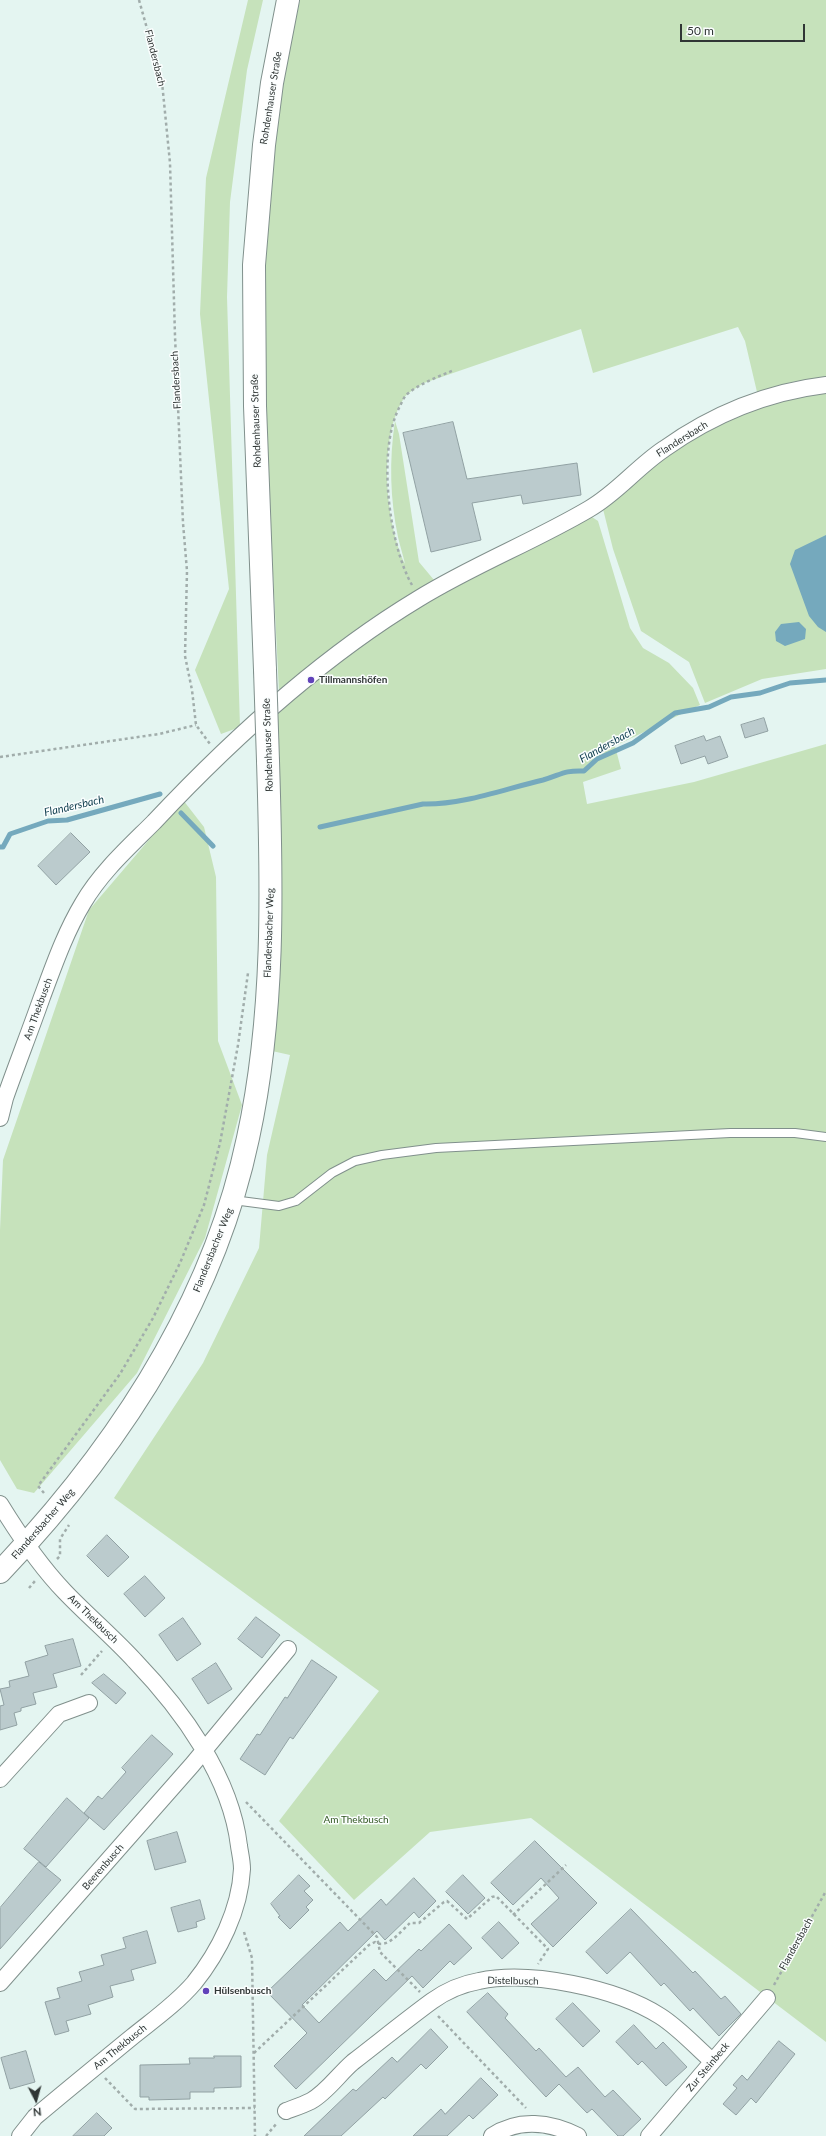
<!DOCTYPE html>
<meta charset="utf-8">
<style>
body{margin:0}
#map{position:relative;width:826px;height:2136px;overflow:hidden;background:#e4f5f1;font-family:Lato,sans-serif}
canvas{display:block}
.north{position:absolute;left:16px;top:2080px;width:40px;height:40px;-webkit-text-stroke:3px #fbfefe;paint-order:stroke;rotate:174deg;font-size:11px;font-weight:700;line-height:16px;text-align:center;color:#303635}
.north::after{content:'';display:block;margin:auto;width:14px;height:18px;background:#303635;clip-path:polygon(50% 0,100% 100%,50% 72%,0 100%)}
.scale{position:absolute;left:680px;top:24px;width:125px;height:18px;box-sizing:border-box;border:2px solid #303635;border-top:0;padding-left:5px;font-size:12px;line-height:14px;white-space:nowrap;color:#303635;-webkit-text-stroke:3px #fbfefe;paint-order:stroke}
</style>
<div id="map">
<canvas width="826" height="2136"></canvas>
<div class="north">N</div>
<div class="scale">50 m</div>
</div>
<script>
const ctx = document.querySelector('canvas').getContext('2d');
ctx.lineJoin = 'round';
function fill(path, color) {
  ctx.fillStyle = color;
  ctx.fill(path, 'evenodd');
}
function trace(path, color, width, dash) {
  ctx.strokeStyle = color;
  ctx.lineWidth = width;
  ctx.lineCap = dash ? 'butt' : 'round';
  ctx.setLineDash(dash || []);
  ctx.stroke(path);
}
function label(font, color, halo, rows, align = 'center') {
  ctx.font = font + ' Lato,sans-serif';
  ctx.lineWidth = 3;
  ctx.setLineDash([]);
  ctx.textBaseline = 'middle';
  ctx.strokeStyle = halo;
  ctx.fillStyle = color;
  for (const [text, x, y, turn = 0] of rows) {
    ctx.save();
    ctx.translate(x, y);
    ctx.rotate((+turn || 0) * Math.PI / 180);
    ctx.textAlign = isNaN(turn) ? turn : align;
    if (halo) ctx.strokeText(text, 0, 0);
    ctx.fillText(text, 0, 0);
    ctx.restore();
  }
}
fill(new Path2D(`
 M248,0H263L247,70L230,202L227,297L240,727L221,734L195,670L229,589L200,314L206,178Z
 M300,0H826V378L792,382L757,392L745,341L738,327L593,373L581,329L424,383C418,387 408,392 404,398C378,438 385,522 405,564C403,555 400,546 398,537C390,499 389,460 395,421L399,434L419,562L434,580L315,662L279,692C274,584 267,476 265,367C264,314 263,260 267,207C273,137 285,69 300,0Z
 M826,392V669L762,679L705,703L689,662L641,631L613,549L603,509L672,451L706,431L739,415L774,403Z
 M592,517L598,521L630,628L643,648L669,663L693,688L700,705L615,746L621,769L583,782L587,804L694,782L826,744V2042L531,1818L430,1832L354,1900L279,1821L379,1691L114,1498L203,1363L259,1248L267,1155L290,1055L272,1051L280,949L282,869L277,712L344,659L421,603Z
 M183,800L204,827L216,877L218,1041L242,1105L205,1238L137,1373L34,1493L17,1489L0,1460V1230L3,1160L89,910Z`), '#c6e2bb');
fill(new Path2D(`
 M826,535V632L818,627L809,616L790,564L795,550Z
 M799,622L806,629L805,639L785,646L776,641L775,632L781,624Z`), '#75a9bd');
trace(new Path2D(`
 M181,813L213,846
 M320,827L423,804C463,805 504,789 543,780C561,775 563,770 584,771L597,759L633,743L675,713L709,707L731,697L760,693L790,683L826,680
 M0,847H3L10,834L48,821L67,820L160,794`), '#75a9bd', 5);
const building = new Path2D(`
 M453,422L467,479L577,463L581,495L523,504L521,495L472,503L481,540L431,552L403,433Z
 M764,718L768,731L745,738L741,725Z
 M704,736L706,741L720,736L728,757L708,764L705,756L681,764L675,746Z
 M71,833L90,852L56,885L38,866Z
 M107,1535L129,1557L108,1577L87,1556Z
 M145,1576L165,1598L145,1617L124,1594Z
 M256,1617L280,1635L262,1658L238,1639Z
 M183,1618L201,1644L177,1661L159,1635Z
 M73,1639L81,1666L53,1674L57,1687L33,1693L36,1704L21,1708V1711L14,1713L17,1725L0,1730V1706L4,1705L0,1689L10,1687L9,1681L29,1676L25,1662L48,1655L45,1646Z
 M312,1660L337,1677L293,1739L290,1737L265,1775L240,1759L257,1734L260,1735L285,1697L287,1698Z
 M216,1663L232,1689L208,1704L192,1679Z
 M104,1674L126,1693L116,1704L92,1683Z
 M152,1735L173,1754L104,1830L84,1813L98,1796L102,1799L126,1772L122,1768Z
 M67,1798L89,1818L46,1867L24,1849Z
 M177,1832L186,1862L155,1870L147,1841Z
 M535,1841L597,1903L553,1947L531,1924L559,1898L541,1878L513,1905L491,1883Z
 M39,1862L61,1880L0,1949V1908Z
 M299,1875L310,1886L304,1891L313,1900L306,1907L309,1910L290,1929L278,1917L280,1916L271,1904Z
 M463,1875L485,1898L468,1914L446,1892Z
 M414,1878L436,1901L419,1918L414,1912L385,1940L377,1931L302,2005L319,2023L374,1969L386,1981L419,1949L421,1951L449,1924L472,1948L454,1965L450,1961L423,1988L412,1976L296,2089L274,2066L307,2033L267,1992L340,1922L348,1931L381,1899L386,1905Z
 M200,1900L205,1919L196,1922L197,1927L178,1932L171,1908Z
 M631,1909L693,1973L695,1971L721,1999L725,1996L741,2014L719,2036L693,2008L690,2011L664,1983L661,1986L630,1952L607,1974L586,1952Z
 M499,1922L519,1943L502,1959L482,1938Z
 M147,1931L156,1963L131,1970L134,1980L110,1986L113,1997L88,2005L91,2014L66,2021L69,2031L55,2035L45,2002L60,1998L57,1988L82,1981L79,1972L104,1965L101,1955L126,1948L123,1938Z
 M488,1993L508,2014L505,2018L536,2051L539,2048L566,2077L578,2067L605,2097L613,2090L641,2119L623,2136H618L592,2109L587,2113L559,2084L546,2097L467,2012Z
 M573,2003L600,2031L583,2047L556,2019Z
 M634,2025L656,2049L663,2042L687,2067L666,2086L642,2061L638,2065L616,2042Z
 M431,2029L448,2047L426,2069L421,2064L385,2099L383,2097L341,2136H304L353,2089L356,2091L392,2057L397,2062Z
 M779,2041L795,2054L756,2103L751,2098L736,2115L723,2104L737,2088L733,2085L742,2075L747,2080Z
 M26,2051L35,2082L10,2089L1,2058Z
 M214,2056H241V2087L214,2088V2092H190V2099L149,2100V2097H140V2065L190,2064L189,2058H214Z
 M481,2078L498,2095L473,2119L469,2115L447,2136H413L441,2109L445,2114Z
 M97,2113L112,2128L104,2136H73Z`);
fill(building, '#bbcbcd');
trace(building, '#91a1a3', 1);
const lane = new Path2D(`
 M233,1200L279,1206L296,1201L332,1173L355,1161L382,1155L436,1148L730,1133H795L826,1137`);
const street = new Path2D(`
 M0,1118L5,1098C17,1064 30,1031 42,997C54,965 65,933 83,903C101,872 129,847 154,822C231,740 322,657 418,599C473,565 533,542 589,509C617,493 637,467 664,449C712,415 768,392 826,385
 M0,1504C19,1535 40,1566 65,1592C88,1616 113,1637 135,1661C182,1710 231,1777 239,1846C240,1853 242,1861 242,1869C240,1910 219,1952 194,1983C176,2004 153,2020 132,2037C99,2064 67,2090 35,2117L20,2136
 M0,1779L59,1714L89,1703
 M0,1983L192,1765L288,1649
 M286,2111C294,2108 303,2105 311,2101C327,2092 339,2074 353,2062C379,2042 406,2020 432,2001C446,1991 462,1984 479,1981C530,1970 616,1988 660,2016C679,2028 695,2046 712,2061
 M492,2136C519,2118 550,2122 578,2136
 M649,2136L767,1998`);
const secondary = new Path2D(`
 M265,670L255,406L254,265L264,145L272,83L288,0
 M0,1572C116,1450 213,1304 248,1138C275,1014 272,887 268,761`);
trace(lane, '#80908c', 10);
trace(street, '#80908c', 18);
trace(secondary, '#80908c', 24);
trace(new Path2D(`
 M139,0L162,82L170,163L175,336L183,523L187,571L185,656L192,690L196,725L210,744
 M412,585C389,545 377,451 399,408C401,404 403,399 406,395C420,383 438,377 454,370
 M0,757L159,734L196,725
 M44,1493L38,1486L120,1374L153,1318L180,1263L204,1205L220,1143L238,1045L248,973
 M57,1559L60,1556V1539L69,1525
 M29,1588L35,1581
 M81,1675L102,1651
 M246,1802L377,1937L380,1952L420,1992
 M513,1915L566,1865
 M244,1932L252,1958L255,2136
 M774,1985L826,1891
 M438,2016L526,2108
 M254,2053L369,1945L375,1942C387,1950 401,1931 410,1923H419L444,1902L447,1901L467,1919L492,1897L496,1896L548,1949L538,1964
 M105,2078L135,2109L255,2108
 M266,2136L277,2123`), '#a1adab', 2.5, [3, 3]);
trace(lane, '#fff', 8);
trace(street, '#fff', 16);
trace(secondary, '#fff', 22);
const secondaryBridge = new Path2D(`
 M265,670L268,761`);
trace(secondaryBridge, '#80908c', 24, []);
trace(secondaryBridge, '#fff', 22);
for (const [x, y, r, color] of [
 [311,680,4,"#6142ba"],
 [206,1991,4,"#6142ba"]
]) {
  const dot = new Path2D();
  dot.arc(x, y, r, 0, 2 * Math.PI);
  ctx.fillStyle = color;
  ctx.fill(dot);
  trace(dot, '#fbfefe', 1.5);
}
label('10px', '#303635', '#fbfefe', [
 ["Flandersbach",155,58,76],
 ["Rohdenhauser Straße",271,98,-81],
 ["Flandersbach",176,380,-93],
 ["Rohdenhauser Straße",256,421,-92],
 ["Flandersbach",682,439,-32],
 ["Rohdenhauser Straße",268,745,-92],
 ["Flandersbacher Weg",269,933,-88],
 ["Am Thekbusch",38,1009,-70],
 ["Flandersbacher Weg",213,1250,-68],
 ["Flandersbacher Weg",43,1524,-49],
 ["Am Thekbusch",93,1619,44],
 ["Beerenbusch",103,1867,-49],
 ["Flandersbach",796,1944,-61],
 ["Distelbusch",513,1981,1],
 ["Am Thekbusch",120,2047,-39],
 ["Zur Steinbeck",708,2067,-50]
]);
label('bold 10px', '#303635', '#fbfefe', [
 ["Tillmannshöfen",319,680],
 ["Hülsenbusch",214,1991]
], 'left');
label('10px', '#315721', '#fbfefe', [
 ["Am Thekbusch",356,1820]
]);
label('italic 11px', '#164353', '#fbfefe', [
 ["Flandersbach",607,745,-29],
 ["Flandersbach",74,806,-13]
]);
</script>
